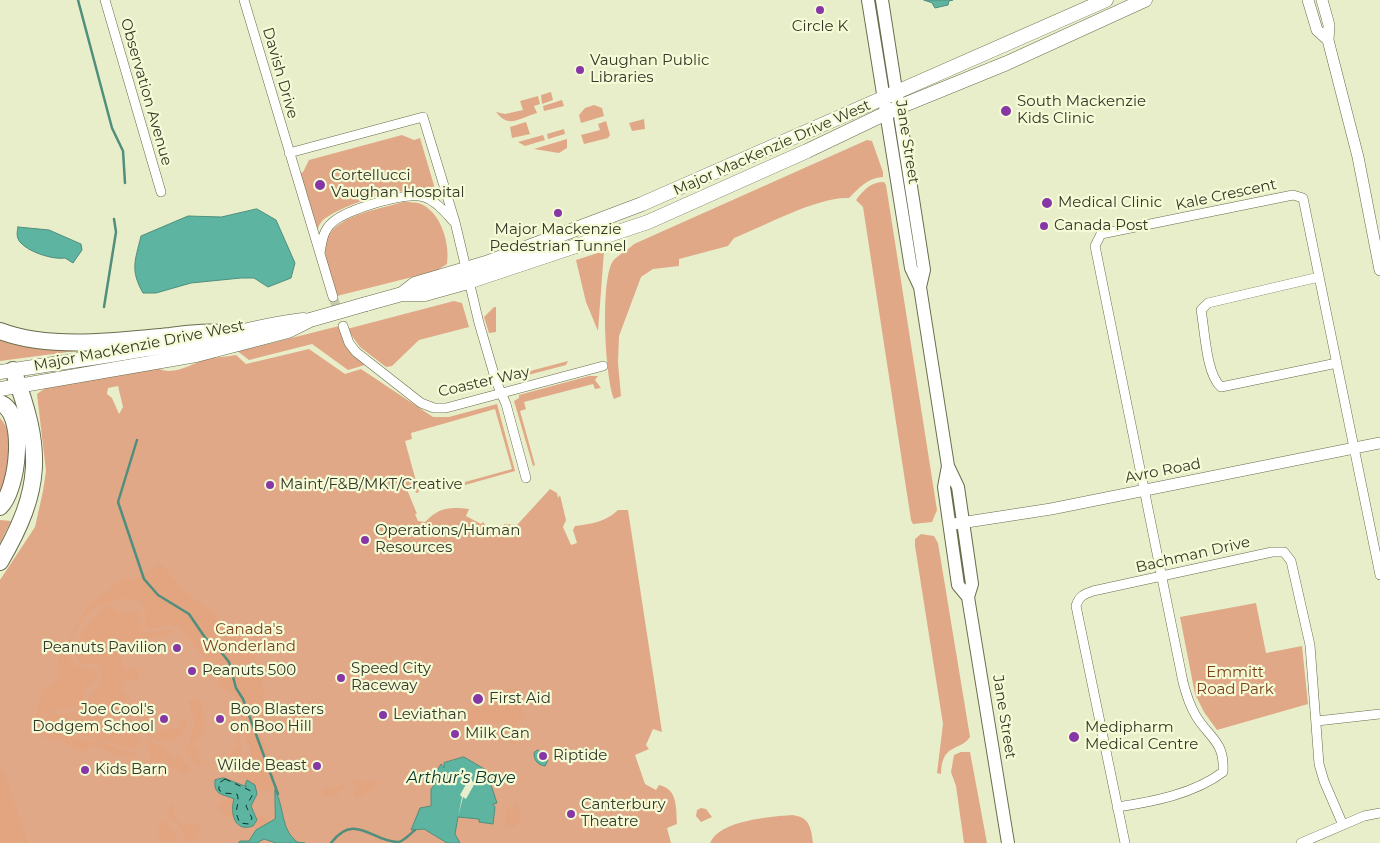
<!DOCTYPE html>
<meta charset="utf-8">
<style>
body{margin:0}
canvas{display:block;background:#e8eec9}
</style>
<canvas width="1380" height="843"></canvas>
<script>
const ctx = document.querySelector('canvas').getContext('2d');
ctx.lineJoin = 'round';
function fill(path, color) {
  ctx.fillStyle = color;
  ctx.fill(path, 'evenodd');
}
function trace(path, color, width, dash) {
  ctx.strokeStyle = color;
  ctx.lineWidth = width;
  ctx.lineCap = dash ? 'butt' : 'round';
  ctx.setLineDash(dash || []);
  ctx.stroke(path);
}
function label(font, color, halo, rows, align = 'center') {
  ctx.font = font + ' Montserrat,sans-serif';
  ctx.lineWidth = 4.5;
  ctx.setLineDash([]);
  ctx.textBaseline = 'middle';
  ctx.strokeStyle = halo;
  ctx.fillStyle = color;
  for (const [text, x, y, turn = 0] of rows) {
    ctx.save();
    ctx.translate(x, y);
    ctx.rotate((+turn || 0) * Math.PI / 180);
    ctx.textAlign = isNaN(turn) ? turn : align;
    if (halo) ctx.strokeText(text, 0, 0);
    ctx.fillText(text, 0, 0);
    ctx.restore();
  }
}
fill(new Path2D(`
 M551,92L553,100L542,104L541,95Z
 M538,96L540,104L534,106L537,113C519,118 509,129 496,112L505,114L523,110L520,101Z
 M562,100L564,106L544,111L543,106Z
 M594,105L602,108L604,116L581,123L579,115L585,108Z
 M644,119L645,129L632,131L629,123Z
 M606,121L610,135L608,138L584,144L581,135L600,130L598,124Z
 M526,122L530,134L512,138L510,127Z
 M564,129L565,134L548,139L547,134Z
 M402,135L414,140L420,138L438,199C432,196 426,192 420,191C397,187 341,205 323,220C319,224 318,229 315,234L297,174L303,172L309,160Z
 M543,135L545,140L525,146L518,142Z
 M567,139V148L559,153L534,149Z
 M867,140L872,141L883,172V177C867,178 859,188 849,198C819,196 764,226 734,238L728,246L679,259V266L653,269L641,277L619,336L618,363L621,396L614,399C605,377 600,280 613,261C618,255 628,250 634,244Z
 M884,182L886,185L937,510L932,522L913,524L911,520L863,207L856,200C864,190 870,182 884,182Z
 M403,202C409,202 418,202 423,205C442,215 450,245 447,264L436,271L337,296C333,282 326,266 325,251C324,216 378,210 403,202Z
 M604,251L598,331L586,302L576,260Z
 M454,301L462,303L469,327L419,340L392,366L386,367L360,347L347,329Z
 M494,307H496V332L489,333L484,317Z
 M339,326L348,348L365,365L348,370L312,344L249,360L236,350L248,349Z
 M0,339L98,348L0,361Z
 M309,349L345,374L361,369L433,417H449L497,404L515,471L465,485V482L512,469L495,409L411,433L412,439L405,441L419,492L416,493L413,485L406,487L417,514H415L418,521L425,522C440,507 449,507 469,509L466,516L481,524L483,522L492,533L503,534L504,524L517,525L550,489L557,493L558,498L560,495L566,520L563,527L571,545L577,543L573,530L575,526C591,524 606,522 618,510H628L662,732L653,729L646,745L649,749L635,755L645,784L656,790L659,785C678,789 676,808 677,824L667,828L671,843H0V580L35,527L43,491L46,471L37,394L47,387L157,368C175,377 191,363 207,359C217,357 226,357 236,355L246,364ZM118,386L123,407L119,414L112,398L107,394L108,388Z
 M568,361L566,365L513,379V376L515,375Z
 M589,376H598L595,380L601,388L595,389L593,384L524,402L526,409L520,411L535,465L533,466L514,401L519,398V395Z
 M0,418C18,437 9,474 0,495Z
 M0,520L11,521L0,543Z
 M921,534L934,536L938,543L970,737C960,752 942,742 941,774L937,773L943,724L915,546V539Z
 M1256,603L1266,653L1302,646L1308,704L1217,730L1204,712L1195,694L1180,617Z
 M961,752H970L987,843H964L956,786L951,772L954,755Z
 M701,808L706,809L712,817L701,822L696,816L697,810Z
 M792,815C810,817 811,828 813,843H710C720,820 769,817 792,815Z`), '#e1a887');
fill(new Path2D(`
 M160,563L185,592L209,610L248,647L257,661L265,694L261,738L270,754L261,770H257L247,759L252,753C243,736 243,716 238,698L223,690L214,668L206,664C203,654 199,652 193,644C178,625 176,621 152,629L146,626C145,620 146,611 144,606C136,590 100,602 90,611C80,620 67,642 69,656C70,659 73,663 75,666L94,671L97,676L93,684L84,690C84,721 50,699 41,721L50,732L103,743L135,754L134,757L115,754L93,744L85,752L58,740L43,738C36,723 34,706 44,692C53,679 67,683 58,660L86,608L125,577L134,581Z
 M109,605C117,612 126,618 137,611L141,629L146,632L171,629L173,631C164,639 147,636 135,640C131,641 126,645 122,648V667L137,670L140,681L136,682L129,679L124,681L120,688L124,694L130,696L126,702L123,701L124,707L117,712L114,709L105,719L126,734L132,728L140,741L139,745L129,748L121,746L47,726L45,718L49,713C56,713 63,714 69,713C85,710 103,683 103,668L98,663C52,671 90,615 109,605Z
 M518,688L524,705L521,707L526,717L515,723L517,742L512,747L509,728L502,721L493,723L481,721L473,735L476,737L475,740L466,737L465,720L468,711L507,699L505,691Z
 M198,700L202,702L205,732L202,737H198L192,745L197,751L201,763L198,766L194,763L187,748L195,722L188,700Z
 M231,704C235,711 243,750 241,757L234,761L230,756L233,750L238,747Z
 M149,717L152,732L180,727L179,721L183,717L187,721L185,730C170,750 146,741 137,721Z
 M148,739L168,752L173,758L179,756L191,770L184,775L180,769L170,767L164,759L156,762L151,761V752L147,751Z
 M271,756L275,770L272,785L274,791H254L243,785L245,780L236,771L238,764L245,760L257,772L261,771Z
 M0,770L5,775L28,843H0Z
 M355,779L365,783L374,781L377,783L371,790L356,798L354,794L356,789L352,783Z
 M342,785L346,787L338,792L340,796L335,794L324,796L323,790L326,787L335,788Z
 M231,797L234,799L232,807L233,817L230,818L221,812L218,806Z
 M171,804L174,806L172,814L182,825L196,823L201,829L196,833L197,839L185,842L184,833L168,813Z
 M517,804L521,819L514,827L504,826L508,806L514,807V805Z
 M256,815L264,817L270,823L256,830L253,826Z
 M162,820L176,835L177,843H167L159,838L160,835L157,834Z`), '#e3a480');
const water = new Path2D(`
 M924,0H953L949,1L948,5L935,8L932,3Z
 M257,209L276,220L295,263L291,278L268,287L254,278H241L191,283L156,293H143C130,270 135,261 141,236L188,216L221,217Z
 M18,227L49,230L81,244L82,250L73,263L65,258C53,260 28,252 20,242C16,237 17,232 18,227Z
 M538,750L548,760L545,766C538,765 534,761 534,753Z
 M464,757L486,770L497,803L493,804L495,807L493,824L479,822V819L458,817L455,834L460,843H447L424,829L411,830L420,808L431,806V789L438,780L433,778L441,764L444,768V763Z
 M224,778L247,787L245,785L247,780L255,785L257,794L251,806L257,820L253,826C234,833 230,812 234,799C224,794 213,796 215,780Z
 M275,790C285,808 280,828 297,842L305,843H276L264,839L257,843H238L240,841H249L256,830L275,819Z`);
fill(water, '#5cb4a1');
trace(water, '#508e7d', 1);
fill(new Path2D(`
 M469,779L475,783L466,799L463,797L458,817L462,797L460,795Z`), '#e8eec9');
trace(new Path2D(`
 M78,0L112,128L123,151L125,183
 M104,307L116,232L114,219
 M137,440L118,502L144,579L158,595L189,614L206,639L213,642L229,662L236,688L243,699L278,794
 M331,843C355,811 373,843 399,842C405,840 411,833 415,830`), '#508e7d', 2.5);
trace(new Path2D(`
 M225,779L251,791L252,796L246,806L252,818L249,824L240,823C232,808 241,805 237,794L223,793L219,790V783Z`), '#0a352d', 1, [6, 5]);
trace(new Path2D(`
 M333,297L343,326`), '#c4c9a9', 9, [9, 4.5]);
const minor = new Path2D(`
 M105,0L161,192
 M244,0L333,297
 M289,153L423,117L455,222L479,323L496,381L506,404L526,478
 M320,253C322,241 323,230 333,222C346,210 406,191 424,197C436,201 445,212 453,221
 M1319,277L1208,303L1201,310C1205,331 1206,374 1221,387L1337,363
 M343,326L349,343L356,352L421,403L434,408H446L603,366
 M1317,721L1380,714
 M1117,807C1152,802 1194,794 1223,772C1225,741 1209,738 1196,716C1190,706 1186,694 1183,682L1095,246L1101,234L1293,195L1303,198L1380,575
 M1125,843L1076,606C1079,596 1084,594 1093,591L1272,552H1284L1291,561L1310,645L1319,764L1324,781L1343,825
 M1301,843L1364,816L1380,813`);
const tertiary = new Path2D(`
 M1308,0L1317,30L1328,40
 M1322,0L1329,25L1328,40L1358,157L1380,270
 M954,524L1051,509L1380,443`);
const secondary = new Path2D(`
 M868,0L911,268L920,287L948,466L958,487L972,584L968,597
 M882,0L924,270L920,287
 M948,466L944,487L958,585L968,597L1008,843`);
const primary = new Path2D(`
 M402,294L415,284L486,263L642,204L1106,0
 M366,304L402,294H425L468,282L648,222L807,151L899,107L1007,63L1145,0
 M0,372C69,362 138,351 207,339C240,333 271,323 304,320
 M0,389L196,355L288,331L310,320`);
const motorway = new Path2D(`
 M0,331C49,350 118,341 170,336C193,333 211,331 234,334
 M0,403C27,413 18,490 0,507
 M0,562C43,488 43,450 13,370`);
trace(minor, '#686d4c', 10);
trace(tertiary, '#686d4c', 12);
trace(secondary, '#686d4c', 14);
trace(primary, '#686d4c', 15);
trace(motorway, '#686d4c', 18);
trace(minor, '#fff', 9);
trace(tertiary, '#fff', 11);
trace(secondary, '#fff', 12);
trace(primary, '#fff', 14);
trace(motorway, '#fff', 16);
const primaryBridge = new Path2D(`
 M310,320L366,304`);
trace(primaryBridge, '#686d4c', 15, []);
trace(primaryBridge, '#fff', 14);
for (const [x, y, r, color] of [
 [820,10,5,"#8736a5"],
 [580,70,5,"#8736a5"],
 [1006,111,6,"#8736a5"],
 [320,185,6,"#8736a5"],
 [1047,203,6,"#8736a5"],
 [558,213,5,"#8736a5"],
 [1044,226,5,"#8736a5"],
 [270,485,5,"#8736a5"],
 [365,540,5,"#8736a5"],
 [177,648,5,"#8736a5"],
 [192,671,5,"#8736a5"],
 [341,678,5,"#8736a5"],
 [478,699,6,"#8736a5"],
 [383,715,5,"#8736a5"],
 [164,719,5,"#8736a5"],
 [220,719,5,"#8736a5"],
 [455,734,5,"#8736a5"],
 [1074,737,6,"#8736a5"],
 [543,756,5,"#8736a5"],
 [317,766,5,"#8736a5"],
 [85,770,5,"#8736a5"],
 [571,814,5,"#8736a5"]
]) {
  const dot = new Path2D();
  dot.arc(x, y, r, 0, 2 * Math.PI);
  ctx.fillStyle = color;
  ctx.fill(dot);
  trace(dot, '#f5fbd6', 2);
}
label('15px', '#353729', '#f5fbd6', [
 ["Circle K",820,27,"center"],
 ["Vaughan Public",590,61],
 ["Libraries",590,78],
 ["South Mackenzie",1017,102],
 ["Kids Clinic",1017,119],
 ["Cortellucci",331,176],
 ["Vaughan Hospital",331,193],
 ["Medical Clinic",1058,203],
 ["Canada Post",1054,226],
 ["Major Mackenzie",558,230,"center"],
 ["Pedestrian Tunnel",558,247,"center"],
 ["Maint/F&B/MKT/Creative",280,485],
 ["Operations/Human",375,531],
 ["Resources",375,548],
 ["Peanuts Pavilion",167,648,"right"],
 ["Speed City",351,669],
 ["Raceway",351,686],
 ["Peanuts 500",202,671],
 ["First Aid",489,699],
 ["Joe Cool's",154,710,"right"],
 ["Dodgem School",154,727,"right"],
 ["Boo Blasters",230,710],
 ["on Boo Hill",230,727],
 ["Leviathan",393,715],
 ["Medipharm",1085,728],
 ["Medical Centre",1085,745],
 ["Milk Can",465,734],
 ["Riptide",553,756],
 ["Wilde Beast",307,766,"right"],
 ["Kids Barn",95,770],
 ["Canterbury",581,805],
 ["Theatre",581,822]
], 'left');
label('15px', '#353729', '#f5fbd6', [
 ["Davish Drive",280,73,74],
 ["Observation Avenue",146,92,74],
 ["Jane Street",907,142,81],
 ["Major MacKenzie Drive West",772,148,-24],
 ["Kale Crescent",1226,195,-12],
 ["Major MacKenzie Drive West",139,346,-11],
 ["Coaster Way",484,382,-13],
 ["Avro Road",1163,471,-11],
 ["Bachman Drive",1193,555,-13],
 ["Jane Street",1004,717,81]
]);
label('15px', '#7c421b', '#f5fbd6', [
 ["Canada's",249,630],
 ["Wonderland",249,647],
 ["Emmitt",1235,673],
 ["Road Park",1235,690]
]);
label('italic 16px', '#0a352d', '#f5fbd6', [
 ["Arthur’s Baye",461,778]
]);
</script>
